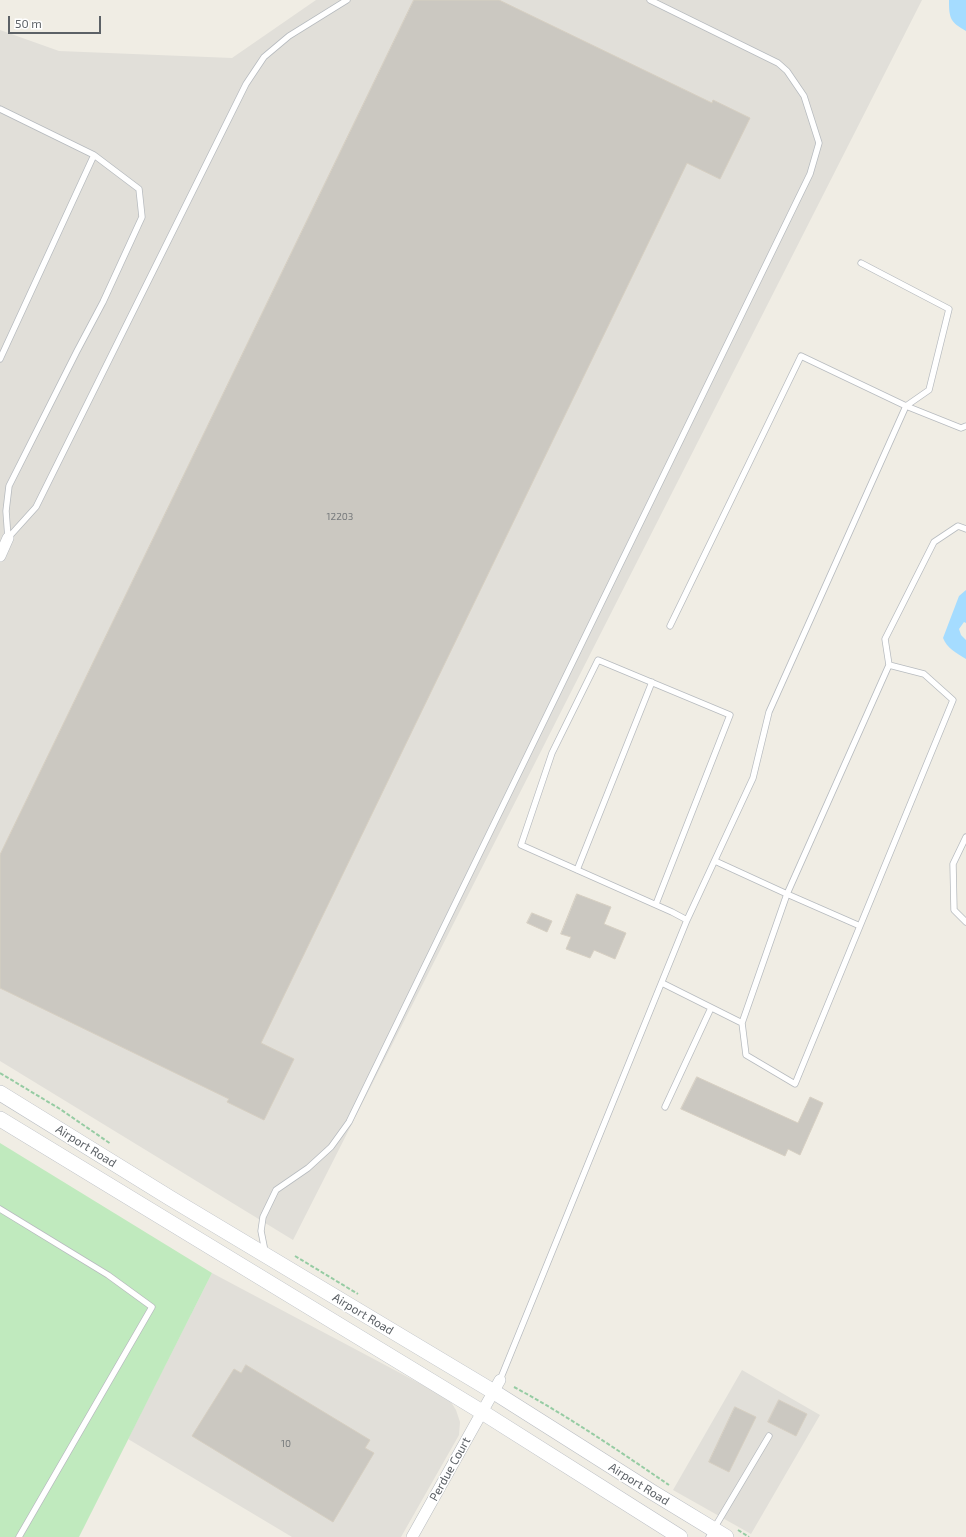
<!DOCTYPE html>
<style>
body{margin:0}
#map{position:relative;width:966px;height:1537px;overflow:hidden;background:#f0ede4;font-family:"Exo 2",sans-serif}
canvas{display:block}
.scale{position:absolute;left:8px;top:16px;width:93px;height:18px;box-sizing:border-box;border:2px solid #5c6166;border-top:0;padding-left:5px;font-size:12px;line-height:14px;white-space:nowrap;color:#5c6166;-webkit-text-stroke:3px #fff;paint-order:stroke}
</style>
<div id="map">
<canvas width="966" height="1537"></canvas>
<div class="scale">50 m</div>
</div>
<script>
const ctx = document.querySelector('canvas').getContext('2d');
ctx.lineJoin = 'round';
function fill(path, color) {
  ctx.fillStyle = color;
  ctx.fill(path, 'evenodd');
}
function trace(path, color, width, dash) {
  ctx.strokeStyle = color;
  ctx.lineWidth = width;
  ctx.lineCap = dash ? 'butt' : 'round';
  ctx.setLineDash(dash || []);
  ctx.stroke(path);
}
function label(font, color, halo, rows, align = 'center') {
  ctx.font = font + ' "Exo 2",sans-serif';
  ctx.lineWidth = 3;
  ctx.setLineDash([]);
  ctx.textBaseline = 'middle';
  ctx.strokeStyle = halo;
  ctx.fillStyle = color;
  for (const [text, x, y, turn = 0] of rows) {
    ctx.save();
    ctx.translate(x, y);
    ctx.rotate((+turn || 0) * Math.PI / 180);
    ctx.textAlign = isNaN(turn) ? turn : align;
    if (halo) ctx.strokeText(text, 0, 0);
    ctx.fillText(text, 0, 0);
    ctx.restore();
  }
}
fill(new Path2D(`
 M316,0H922L293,1240L0,1061V30L59,51L232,58Z
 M212,1273L449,1399L456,1410L460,1422L459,1435L401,1537H292L128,1439Z
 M742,1370L820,1415L751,1534L673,1490Z`), '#e1dfd9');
fill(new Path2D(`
 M0,1143L212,1273L79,1537H0Z`), '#c0eabe');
fill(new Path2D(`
 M949,0H966V31C950,22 949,18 949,0Z
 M966,590V623L964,622L959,629L961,635L966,640V659C956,653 947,648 943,638L959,596Z`), '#a5dcff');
const building = new Path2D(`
 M414,0H499L712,103L713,100L750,118L720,179L687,163L261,1043L294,1059L264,1120L227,1102L229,1099L0,988V855Z
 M577,894L611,907L604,924L626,933L615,959L594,950L590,958L566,949L571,937L561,934Z
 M532,913L552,921L547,932L527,923Z
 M697,1077L798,1123L810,1097L823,1103L800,1155L788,1149L785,1156L681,1109Z
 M246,1365L370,1440L365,1448L374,1453L333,1522L192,1436L234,1369L241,1373Z
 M779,1400L807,1414L796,1436L768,1422Z
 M735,1407L756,1417L729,1472L709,1462Z`);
fill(building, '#cbc8c1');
trace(building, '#d6cfc2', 1);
const lane = new Path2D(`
 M0,109L94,155L139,189L142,217L103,302L77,351L9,486L6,511L8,538
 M0,359L94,155
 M8,538L36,507L246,84L264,57L289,36L347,0
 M670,626L801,356L906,406L961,428L966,426
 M889,665L885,639L934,542L958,526L966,529
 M966,837L953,864L954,910L966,922
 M715,861L787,894L889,665L924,674L953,700L795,1084L746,1055L742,1023L787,894L860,926
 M577,870L652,682
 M656,904L730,715L598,660L552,753L521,845L672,912L687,920
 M662,983L742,1023
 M665,1107L711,1008
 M0,1209L108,1275L152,1307L19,1537
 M265,1251L261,1231L263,1217L276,1190L308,1168L331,1147L349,1122L810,174L819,143L804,96L787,71L778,63L650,0
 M500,1380L687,920L753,778L769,712L906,406L929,390L949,309L861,263
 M709,1537L769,1436`);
const street = new Path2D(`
 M0,556L8,538
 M412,1537L500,1380`);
const secondary = new Path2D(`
 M0,1093L170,1198L494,1392L652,1492L726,1537
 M0,1119L482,1412L680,1537`);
trace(lane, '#b7bbbf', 7);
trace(street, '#b7bbbf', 12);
trace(secondary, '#b8bcc2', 16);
trace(new Path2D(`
 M0,1073L60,1109L111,1144
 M295,1256L358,1294
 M514,1387C568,1416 619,1451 669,1485
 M738,1530L749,1537`), '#96cca3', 2, [4, 2]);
trace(lane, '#fff', 5.5);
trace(street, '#fff', 11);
trace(secondary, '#fff', 15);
label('10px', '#787b7d', null, [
 ["12203",340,517],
 ["10",286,1444]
]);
label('12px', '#5c6166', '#fff', [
 ["Airport Road",86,1146,32],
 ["Airport Road",363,1314,31],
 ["Perdue Court",450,1469,-61],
 ["Airport Road",639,1484,32]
]);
</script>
